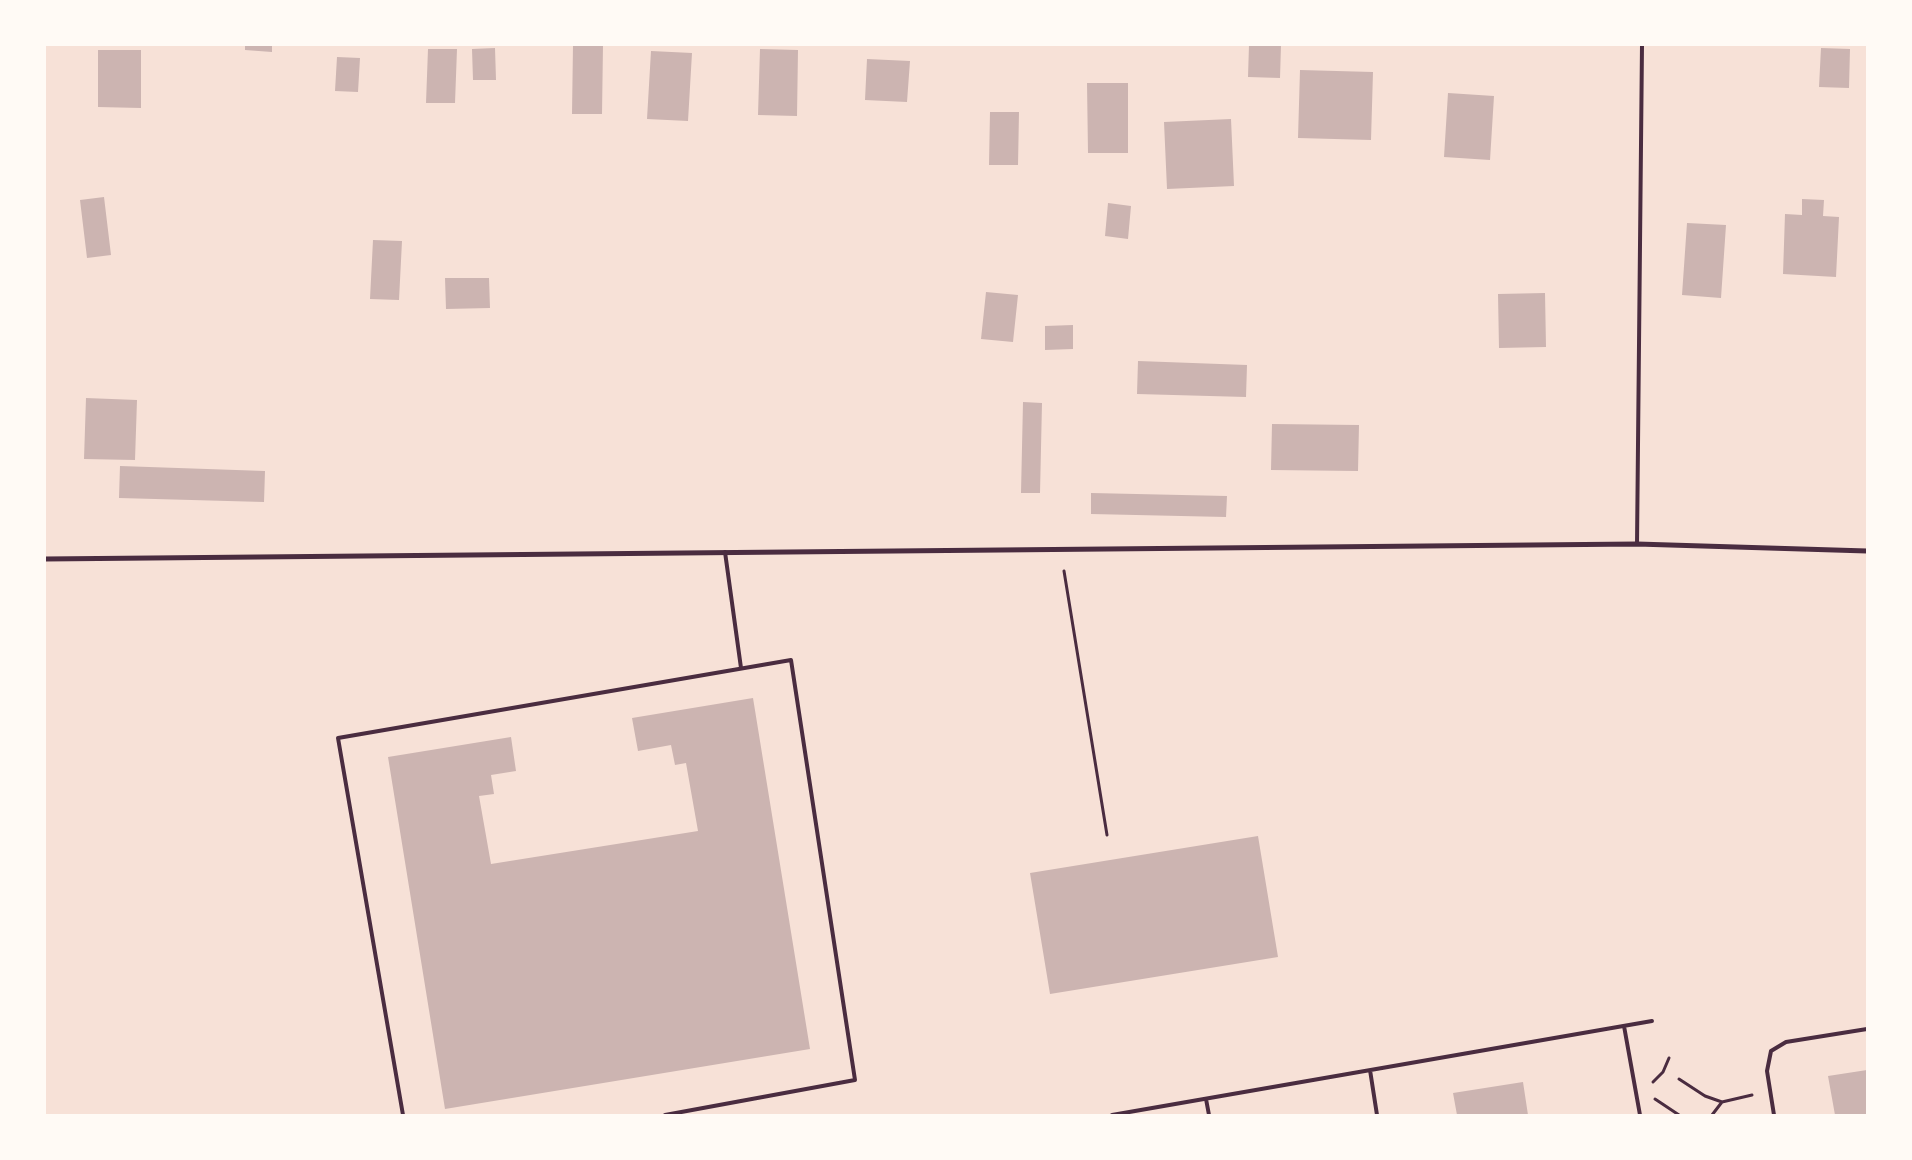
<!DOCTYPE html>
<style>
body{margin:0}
#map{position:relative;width:1912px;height:1160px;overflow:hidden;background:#f7e1d7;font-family:Commissioner,sans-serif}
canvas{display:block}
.frame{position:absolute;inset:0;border:46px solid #fffaf5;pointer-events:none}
</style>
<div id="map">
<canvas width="1912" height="1160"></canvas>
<div class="frame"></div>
</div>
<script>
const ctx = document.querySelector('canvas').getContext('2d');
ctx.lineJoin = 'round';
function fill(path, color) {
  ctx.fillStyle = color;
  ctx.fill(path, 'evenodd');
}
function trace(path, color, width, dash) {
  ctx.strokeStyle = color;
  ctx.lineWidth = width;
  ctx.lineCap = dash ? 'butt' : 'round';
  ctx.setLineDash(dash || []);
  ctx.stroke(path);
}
fill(new Path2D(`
 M245,45H272V52L245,50Z
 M573,45H603L602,114H572Z
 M1249,45H1281L1280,78L1248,77Z
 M495,48L496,80H473L472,49Z
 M1821,48L1850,49L1849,88L1819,87Z
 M428,49H457L455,103H426Z
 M760,49L798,50L797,116L758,115Z
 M98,50H141V108L98,107Z
 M651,51L692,53L688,121L647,119Z
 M337,57L360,58L358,92L335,91Z
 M867,59L910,61L907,102L865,100Z
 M1300,70L1373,72L1371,140L1298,138Z
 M1087,83H1128V153H1088Z
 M1448,93L1494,96L1490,160L1444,157Z
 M990,112H1019L1018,165H989Z
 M1231,119L1234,186L1167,189L1164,122Z
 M104,197L111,255L87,258L80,200Z
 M1802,199L1824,200L1823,216L1839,217L1836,277L1783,274L1785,214L1802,215Z
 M1108,203L1131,206L1128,239L1105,236Z
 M1687,223L1726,225L1721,298L1682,295Z
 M373,240L402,241L399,300L370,299Z
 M445,278H489L490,308L446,309Z
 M986,292L1018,295L1013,342L981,339Z
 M1545,293L1546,347L1499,348L1498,294Z
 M1073,325V349L1045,350V326Z
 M1138,361L1247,365L1246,397L1137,394Z
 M86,398L137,400L135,460L84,459Z
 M1023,402L1042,403L1040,493H1021Z
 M1272,424L1359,425L1358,471L1271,470Z
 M120,466L265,471L264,502L119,498Z
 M1091,493L1227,496L1226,517L1091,514Z
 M753,698L810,1049L445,1109L388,757L511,737L516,771L491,775L494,794L479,796L491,864L698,831L686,763L675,765L671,745L638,751L632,718Z
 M1258,836L1278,957L1050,994L1030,873Z
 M1867,1070V1115H1835L1828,1076Z
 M1523,1082L1528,1115H1457L1453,1093Z`), '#ccb4b1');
trace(new Path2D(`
 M1064,571L1107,835
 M1679,1079L1705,1096L1722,1102
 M1653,1082L1663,1072L1669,1058
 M1655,1099L1679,1115
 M1712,1115L1722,1102L1752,1095`), '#4a2c40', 3);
trace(new Path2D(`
 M1637,544L1642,45
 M725,552L741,668
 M1624,1026L1640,1115
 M1370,1070L1377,1115
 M1206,1099L1209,1115
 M403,1115L338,738L791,660L855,1080L665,1115
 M1112,1115L1652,1021
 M1774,1115L1767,1071L1771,1051L1786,1042L1867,1029`), '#4a2c40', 4);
trace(new Path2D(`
 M45,559L1637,544L1867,551`), '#4a2c40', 5);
</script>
